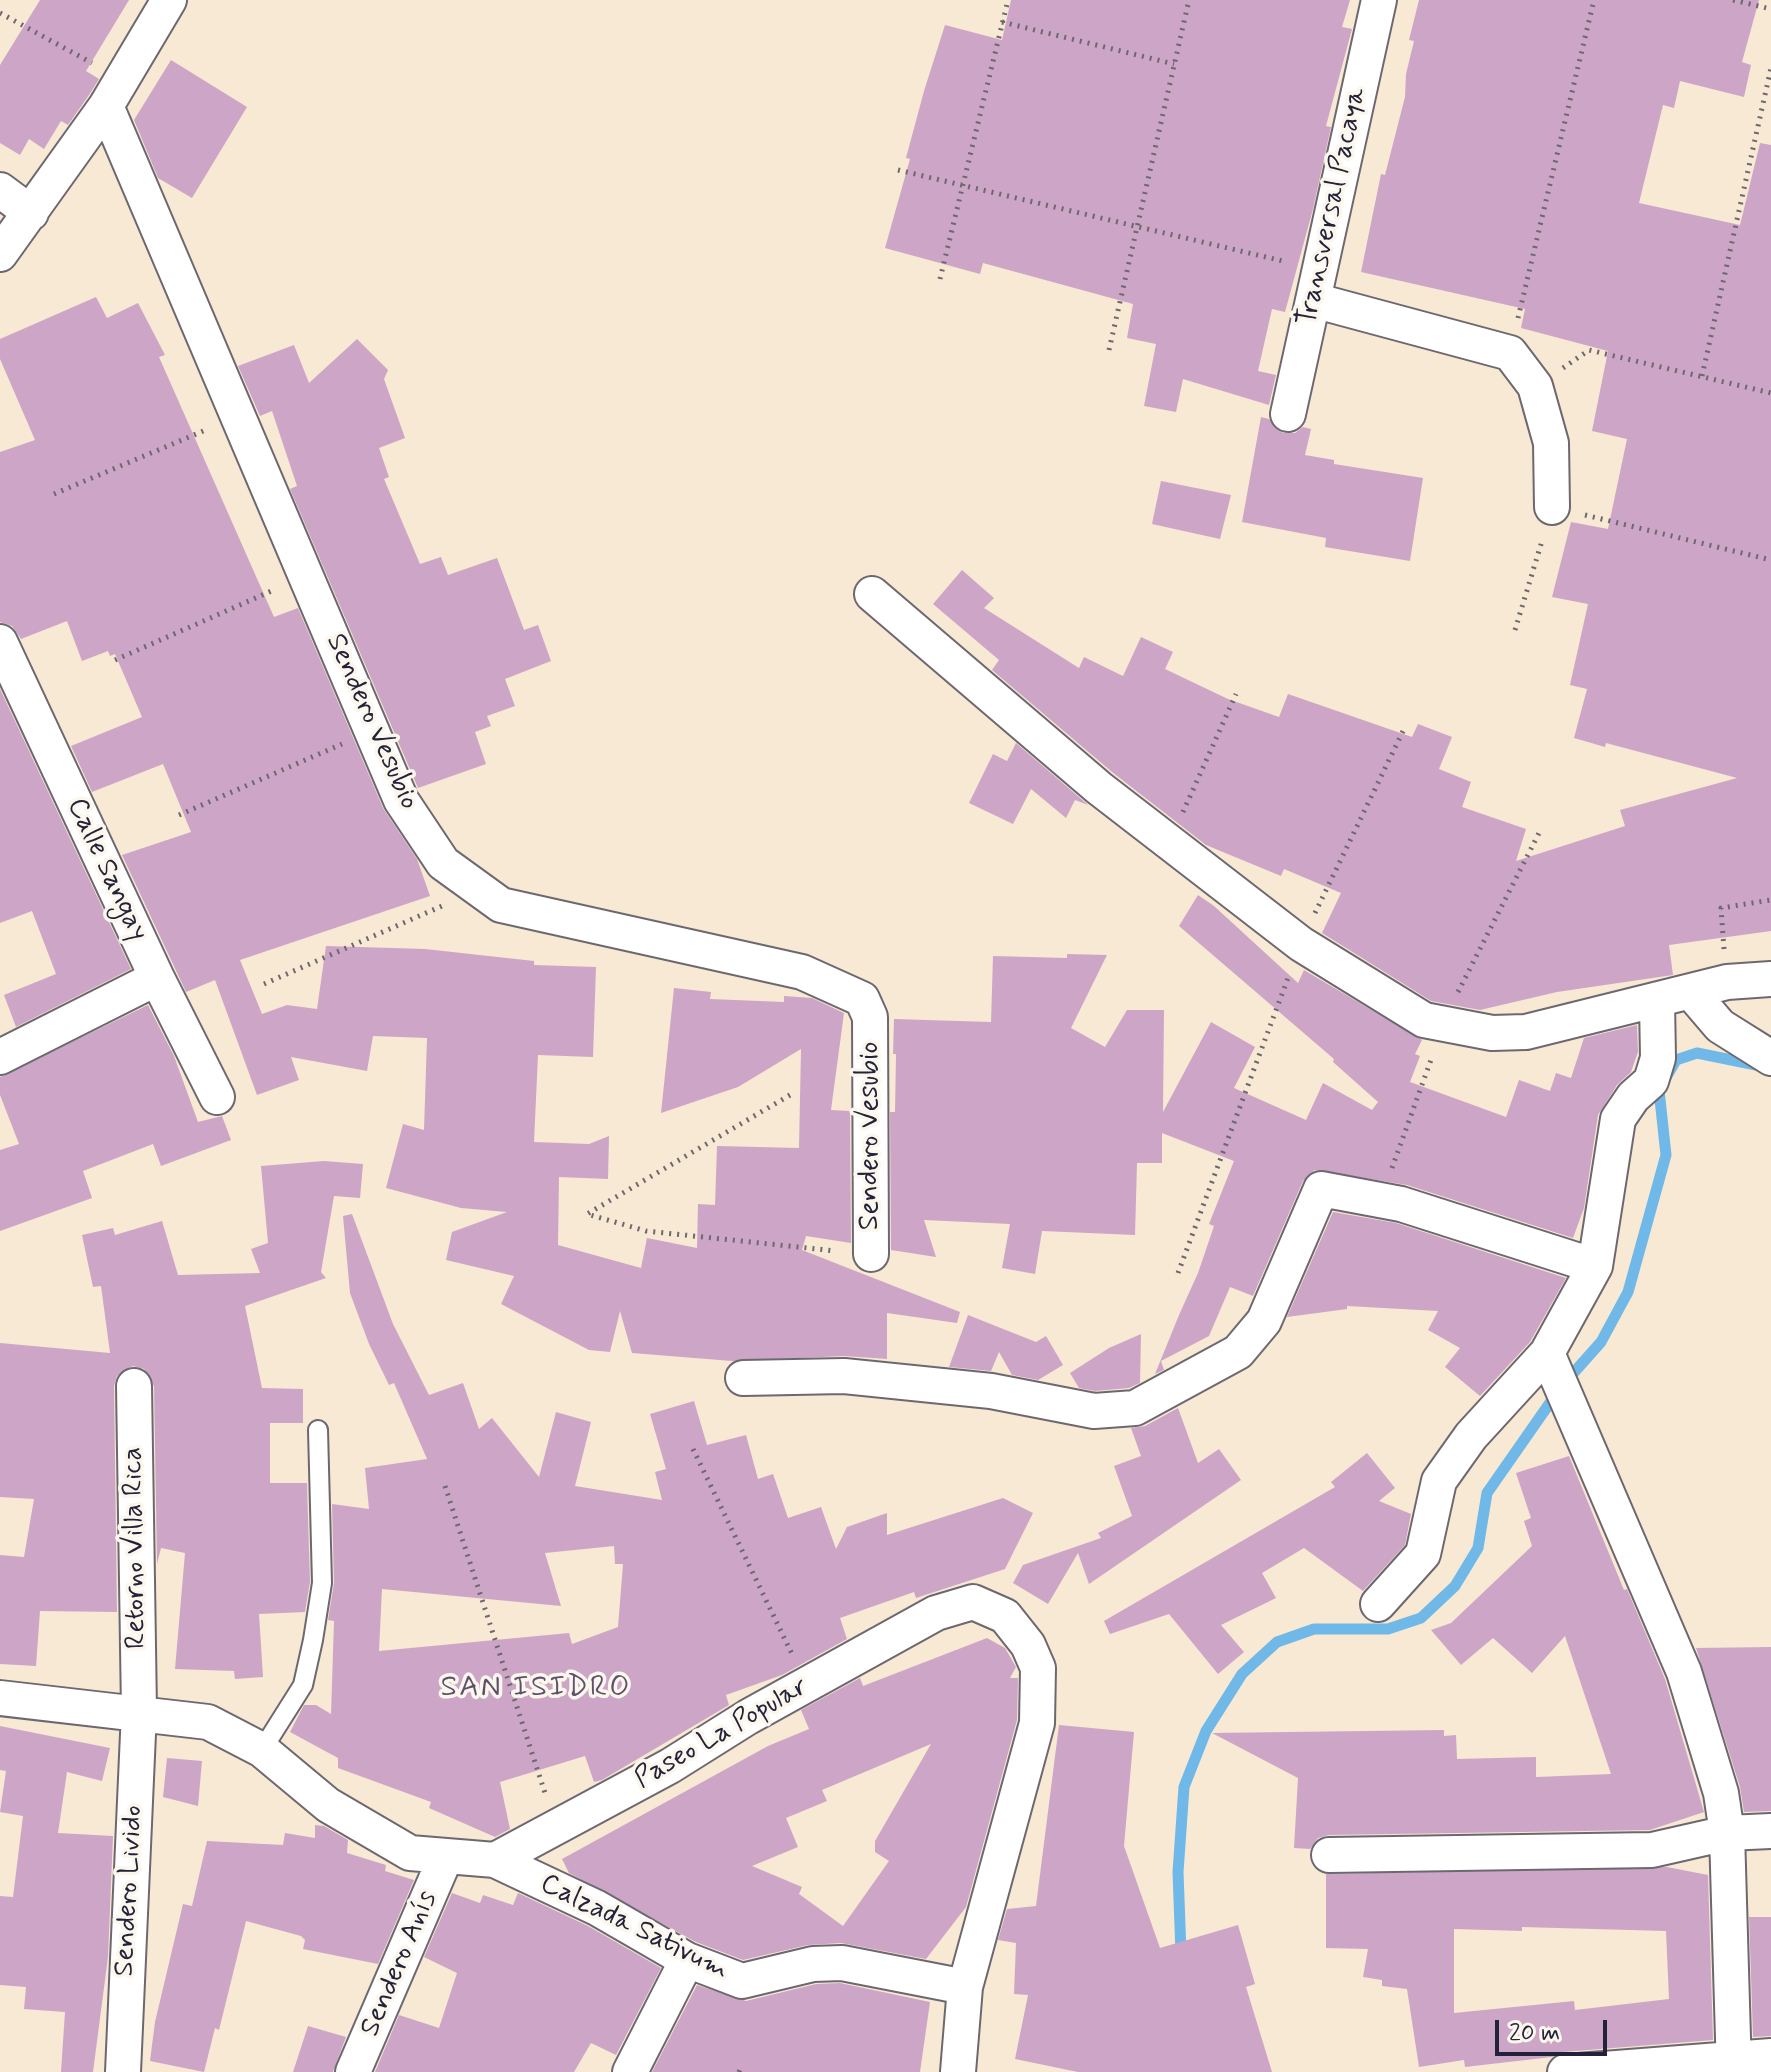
<!DOCTYPE html>
<meta charset="utf-8">
<style>
body{margin:0}
#map{position:relative;width:1771px;height:2072px;overflow:hidden;background:#f7e9d3;font-family:Mynerve,sans-serif}
canvas{display:block}
.scale{position:absolute;left:1495px;top:2020px;width:112px;height:36px;box-sizing:border-box;border:4px solid #22223b;border-top:0;padding-left:10px;font-size:24px;line-height:28px;white-space:nowrap;color:#22223b;-webkit-text-stroke:6px #fbf7ec;paint-order:stroke}
</style>
<div id="map">
<canvas width="1771" height="2072"></canvas>
<div class="scale">20 m</div>
</div>
<script>
const ctx = document.querySelector('canvas').getContext('2d');
ctx.lineJoin = 'round';
function trace(path, color, width, dash) {
  ctx.strokeStyle = color;
  ctx.lineWidth = width;
  ctx.lineCap = dash ? 'butt' : 'round';
  ctx.setLineDash(dash || []);
  ctx.stroke(path);
}
function fill(path, color) {
  ctx.fillStyle = color;
  ctx.fill(path, 'evenodd');
}
function label(font, color, halo, rows, align = 'center') {
  ctx.font = font + ' Mynerve,sans-serif';
  ctx.lineWidth = 7;
  ctx.setLineDash([]);
  ctx.textBaseline = 'middle';
  ctx.strokeStyle = halo;
  ctx.fillStyle = color;
  for (const [text, x, y, turn = 0] of rows) {
    ctx.save();
    ctx.translate(x, y);
    ctx.rotate((+turn || 0) * Math.PI / 180);
    ctx.textAlign = isNaN(turn) ? turn : align;
    if (halo) ctx.strokeText(text, 0, 0);
    ctx.fillText(text, 0, 0);
    ctx.restore();
  }
}
trace(new Path2D(`
 M1181,1953L1178,1872L1184,1787L1206,1731L1242,1674L1277,1642L1314,1629H1388L1421,1618L1455,1586L1478,1548L1487,1493L1561,1387L1601,1342L1628,1292L1666,1155L1659,1090L1676,1060L1697,1053L1761,1066`), '#70b8e7', 11);
fill(new Path2D(`
 M40,0H129L86,71L99,79L89,95L68,125L61,121L44,149L29,139L20,155L0,143V65Z
 M1011,0H1350L1342,27L1352,29L1326,126L1331,127L1313,209L1285,312L1272,309L1258,371L1276,375L1269,405L1183,379L1176,412L1144,406L1156,344L1127,338L1133,304L983,263L980,274L885,248L910,159L906,158L924,91L945,25L1002,40Z
 M1419,0H1759L1742,62L1751,65L1744,97L1680,81L1674,108L1663,105L1639,203L1740,225L1760,143L1771,145V931L1669,945L1673,975L1557,992L1480,1010L1431,1001L1322,933L1341,893L1284,869L1281,876L1206,845L1112,772L992,670L999,660L933,604L962,570L994,598L984,608L1079,668L1084,657L1123,676L1141,637L1173,652L1165,669L1228,699L1279,717L1288,694L1412,737L1418,724L1452,737L1439,769L1471,782L1462,807L1526,829L1516,861L1625,826L1620,810L1737,778L1606,743L1605,747L1574,738L1587,689L1570,685L1588,604L1552,597L1571,522L1608,529L1627,439L1592,431L1608,351L1521,328L1525,309L1361,272L1381,174L1385,175L1405,97L1406,74L1414,41L1409,40Z
 M171,60L247,107L192,198L158,178L134,120Z
 M96,297L107,318L138,303L165,355L159,357L274,617L298,608L383,808L417,859L430,896L240,960L262,1014L287,1005L317,1009L326,946L425,949L534,961V965L596,967L593,1057L538,1055L534,1142L589,1144L609,1136L608,1179L559,1177L558,1245L641,1268L647,1238L697,1248L698,1204L715,1205L717,1146L799,1148L801,1049L738,1087L661,1113L674,988L711,992L710,999L784,1002V996L812,998L844,1013L831,1110L850,1111L851,1243L806,1236L802,1250L960,1312L957,1323L887,1313V1359L844,1356L732,1361L632,1353L620,1311L610,1352L589,1350L501,1304L514,1276L446,1260L452,1232L507,1212L461,1208L386,1188L403,1124L424,1130L427,1038L373,1036L367,1071L291,1057L299,1080L257,1095L215,980L186,992L122,855L191,832L163,764L92,792L71,746L142,717L115,654L110,656L108,651L82,661L67,621L21,639L12,626L0,622V452L35,440L0,359V339Z
 M357,339L388,370L384,379L405,438L379,448L389,477L384,479L420,564L441,557L448,575L497,558L524,630L538,625L551,661L505,679L515,706L487,716L491,726L475,732L486,764L418,788L290,489L297,486L272,411L260,416L238,366L294,345L309,383Z
 M1261,417L1269,419L1283,433H1295L1303,427L1311,429L1305,455L1334,460V464L1423,478L1410,561L1325,547L1326,538L1242,522Z
 M1161,481L1231,495L1220,539L1152,524Z
 M0,689L131,969L16,1027L4,995L56,974L32,911L0,923Z
 M1016,743L1086,803L1088,805L1075,800L1066,818L1031,789L1013,824L969,803L993,754L1007,761Z
 M1198,895L1214,906L1298,983L1304,970L1422,1040L1415,1054L1420,1056L1410,1082L1506,1117L1519,1080L1550,1091L1556,1073L1571,1078L1584,1038L1637,1025L1638,1052L1631,1072L1617,1085L1598,1115L1584,1208L1573,1238L1407,1185L1315,1170L1303,1181L1253,1296L1230,1287L1209,1336L1161,1361L1164,1370L1155,1374L1179,1315L1198,1273L1214,1226L1209,1224L1234,1161L1162,1133V1163H1137L1135,1235L1042,1231L1035,1274L1002,1268L1010,1224L924,1220L936,1257L891,1250L890,1112H895L896,1054H893L894,1019L991,1022L993,956L1067,958V954L1107,955L1071,1028L1105,1047L1127,1010H1164L1163,1112L1211,1022L1255,1047L1234,1088L1306,1120L1323,1083L1372,1110L1378,1102L1333,1062L1334,1059L1179,926Z
 M148,1005L174,1056L198,1122L222,1116L231,1140L161,1166L153,1144L83,1171L92,1198L0,1231V1150L19,1144L0,1095V1077Z
 M324,1161L363,1164L360,1198L334,1196L321,1272L326,1278L245,1306L262,1388L303,1389V1423H270V1483H307L310,1582L305,1612L259,1614L263,1677L235,1679L234,1671L175,1669L185,1553L161,1548L157,1564L154,1386L144,1369L133,1366L117,1376L114,1386L117,1612L40,1611L36,1666L0,1664V1555L24,1557L34,1499L0,1497V1343L110,1353L101,1286L93,1287L82,1235L113,1228L115,1235L162,1221L178,1275L260,1273L251,1249L268,1243L261,1166Z
 M1333,1212L1396,1223L1566,1278L1530,1342L1480,1396L1445,1367L1460,1348L1428,1330L1438,1311L1347,1306V1309L1287,1317Z
 M352,1214L393,1324L429,1395L463,1383L479,1429L492,1418L539,1477L556,1412L591,1422L575,1486L662,1500L655,1472L666,1469L650,1414L694,1401L707,1445L746,1435L758,1479L773,1474L788,1518L821,1507L836,1549L847,1527L887,1513V1535L1003,1498L1033,1513L1005,1569L916,1598L914,1592L840,1618L847,1639L782,1675L726,1695L729,1705L602,1780L594,1782L585,1756L500,1782L510,1829L495,1837L429,1808L431,1802L338,1768V1758L290,1732L304,1705H316L331,1714L334,1621L328,1620L334,1583L332,1504L369,1509L365,1468L427,1459L394,1383L389,1385L369,1344L350,1293L343,1216ZM614,1546L615,1564H623L618,1627L572,1644L569,1633L379,1651L382,1589L561,1606L545,1553Z
 M968,1315L1036,1342L1046,1336L1063,1365L1038,1380L1012,1375L999,1352L991,1371L949,1367Z
 M1141,1334L1140,1383L1129,1388L1095,1391L1079,1388L1070,1373L1109,1348Z
 M1178,1408L1198,1463L1219,1449L1241,1480L1089,1584L1078,1553L1048,1604L1013,1583L1023,1565L1101,1538L1098,1533L1132,1516L1114,1466L1141,1456L1131,1428L1145,1426Z
 M1367,1453L1395,1488L1379,1501L1411,1514L1405,1545L1363,1591L1304,1548L1262,1573L1276,1598L1221,1625L1244,1652L1218,1674L1169,1614L1110,1634L1104,1621L1335,1487L1331,1482Z
 M1569,1456L1624,1590L1627,1589L1665,1679L1704,1812L1650,1830L1329,1835L1318,1838L1310,1849L1294,1848L1298,1778L1212,1733L1444,1730V1736L1456,1735L1457,1759L1536,1757V1777L1611,1774L1565,1636L1532,1673L1493,1638L1461,1665L1431,1630L1451,1623L1532,1546L1524,1521L1531,1518L1516,1473Z
 M987,1638L1005,1648L1016,1667L1010,1678H1018L1017,1720L966,1907L926,1959L841,1943L808,1945L743,1960L696,1942L569,1873L562,1859L768,1746L809,1729L801,1710L860,1678L863,1686ZM931,1744L875,1841V1852L889,1861L843,1926L799,1894L802,1887L752,1866L798,1847L786,1818L827,1801L822,1790Z
 M1771,1647V1811L1744,1812L1740,1787L1696,1648Z
 M1059,1725L1134,1732L1124,1846L1160,1948L1238,1925L1255,1984L1246,1987L1272,2072H1078L1015,2059L1028,1995L1014,1994L1016,1943L998,1940L1007,1909L1036,1906Z
 M0,1726L110,1748L102,1781L67,1772L58,1833L113,1836L108,1957L93,2072H61L65,2012L24,2009L26,1987L0,1985V1896L13,1897L23,1816L0,1812L6,1771L0,1770Z
 M167,1758L202,1761L198,1806L163,1797Z
 M315,1825L324,1826L348,1840L347,1853L386,1865L385,1871L414,1880L378,1964L303,1949L305,1940L301,1936L246,1921L219,2030L215,2028L204,2072L150,2061L155,2022L183,1904L192,1906L207,1841L283,1845L285,1833L315,1838Z
 M1667,1867L1708,1875L1713,2040L1563,2052L1552,2057L1465,2067L1464,2060L1419,2067L1407,1989L1382,1986V1980L1363,1977L1368,1949L1326,1948V1874ZM1522,1927L1666,1931L1669,1999L1575,2010L1574,2001L1454,2013V1929L1522,1931Z
 M452,1893L480,1903L483,1895L513,1905L518,1893L588,1926L661,1968L616,2055L591,2043L574,2072H375L399,2015L439,2028L457,1973L424,1957Z
 M1749,1917H1771V2036L1753,2037Z
 M840,1983L930,2002L920,2072H652L697,1985L746,2001L816,1984Z
 M308,2026L346,2037L333,2072H293Z`), '#cda6c7');
const service = new Path2D(`
 M262,1750L303,1685L313,1640L322,1583L318,1430`);
const minor = new Path2D(`
 M106,106L401,800L443,863L501,905L802,972L862,999L870,1017L871,1254
 M0,190L31,213
 M0,254L106,106L169,0
 M1313,300L1510,353L1535,386L1551,443L1552,507
 M1288,414L1379,0
 M872,594L1099,788L1301,944L1424,1020L1492,1033L1526,1032L1727,982L1771,979
 M0,642L157,978L217,1097
 M1691,992L1720,1026L1771,1058
 M0,1057L157,978
 M1547,1353L1684,1672L1721,1793L1727,1833L1734,2072
 M743,1378L844,1376L991,1391L1094,1411L1135,1408L1238,1352L1264,1321L1321,1189L1401,1204L1595,1266
 M1378,1604L1423,1554L1439,1481L1471,1436L1547,1353L1595,1266L1618,1119L1633,1097L1651,1081L1658,1058L1657,1001
 M0,1698L208,1722L262,1750L328,1805L410,1853L495,1860L670,1766L748,1717L936,1613L973,1602L1005,1616L1028,1645L1038,1668L1037,1723L965,1987L958,2072
 M1329,1855L1652,1850L1727,1833L1771,1831
 M495,1860L597,1908L687,1960L742,1981L813,1964L842,1963L965,1987
 M123,2072L139,1711L134,1386
 M353,2072L446,1856
 M630,2072L687,1960
 M1565,2072L1771,2056`);
trace(service, '#6d6870', 22);
trace(minor, '#6d6870', 38);
trace(new Path2D(`
 M1733,0L1771,9
 M0,13L92,63
 M1002,22L1174,64
 M898,170L1287,262
 M940,279L1008,0
 M1518,318L1594,0
 M1109,350L1189,0
 M1563,368L1589,350L1771,393
 M1702,376L1771,68
 M54,494L208,429
 M1585,515L1771,560
 M1515,630L1542,541
 M115,660L276,589
 M1183,812L1236,694
 M179,815L342,744
 M1315,913L1404,729
 M1724,949L1721,908L1771,900
 M264,984L442,906
 M1458,992L1539,833
 M790,1095L587,1214L646,1231L836,1251
 M1392,1168L1432,1057
 M1178,1273L1288,978
 M693,1449L792,1654
 M445,1486L545,1793
 M739,2072L741,2066`), '#6d6870', 5, [2, 6]);
trace(service, '#fff', 18);
trace(minor, '#fff', 34);
label('28px', '#22223b', '#fbf7ec', [
 ["Transversal Pacaya",1333,207,-78],
 ["Sendero Vesubio",371,722,66],
 ["Calle Sangay",106,870,65],
 ["Sendero Vesubio",871,1136,-90],
 ["Retorno Villa Rica",136,1548,-91],
 ["Paseo La Popular",722,1734,-30],
 ["Sendero Livido",130,1891,-87],
 ["Calzada Sativum",634,1928,26],
 ["Sendero Anís",400,1964,-67]
]);
ctx.letterSpacing = '2px';
label('30px', '#5e506c', '#fbf7ec', [
 ["SAN ISIDRO",536,1689]
]);
ctx.letterSpacing = '0px';
</script>
